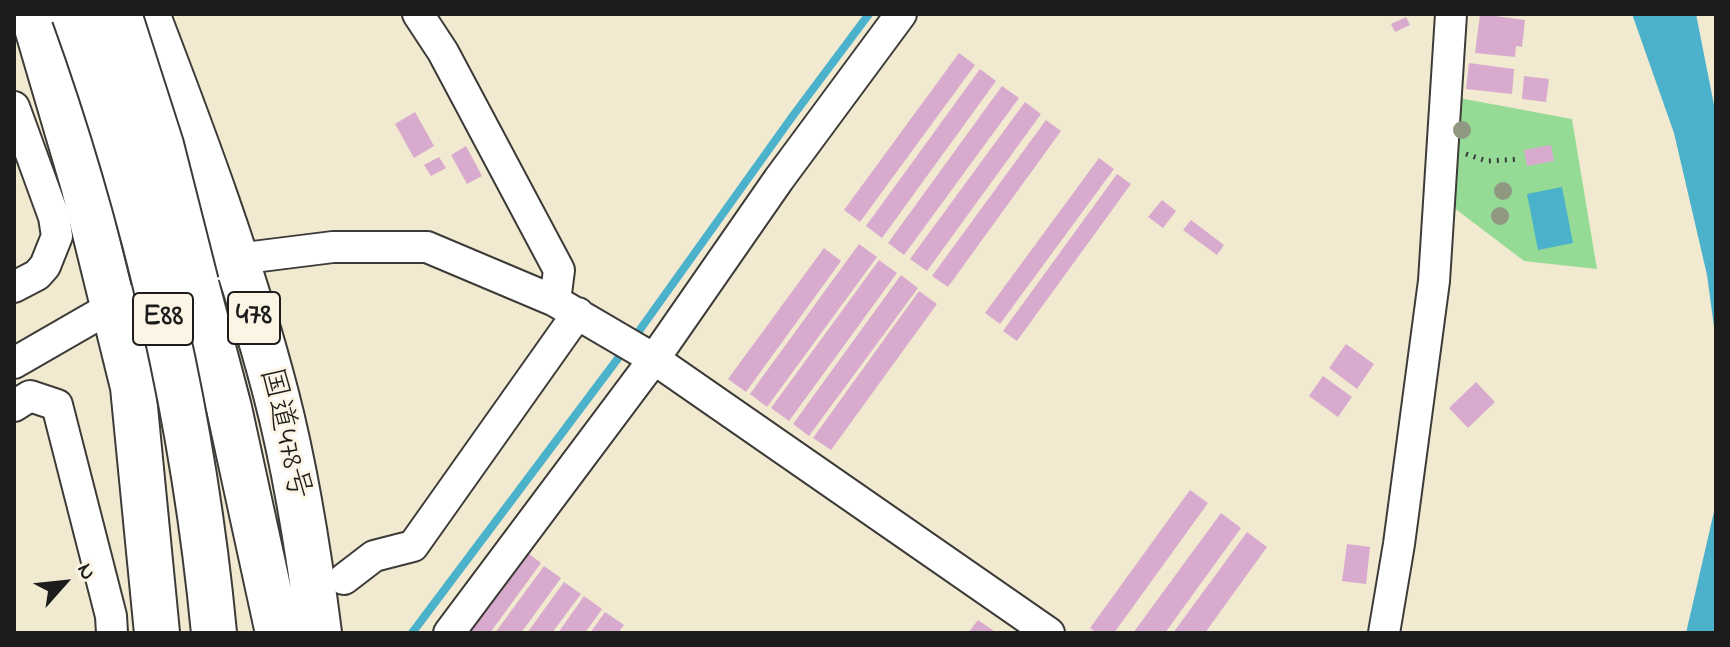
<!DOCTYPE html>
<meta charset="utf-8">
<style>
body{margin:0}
#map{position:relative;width:1730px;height:647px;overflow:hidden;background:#f1ead0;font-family:"Indie Flower",sans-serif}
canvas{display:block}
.frame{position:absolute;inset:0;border:16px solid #1c1c1c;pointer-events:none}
.north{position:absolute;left:24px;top:543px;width:80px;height:80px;-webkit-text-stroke:6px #fcf5e5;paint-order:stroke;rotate:63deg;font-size:22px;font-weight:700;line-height:32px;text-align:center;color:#1c1c1c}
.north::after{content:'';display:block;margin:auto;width:28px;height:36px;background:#1c1c1c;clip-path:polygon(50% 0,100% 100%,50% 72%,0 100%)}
</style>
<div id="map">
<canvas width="1730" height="647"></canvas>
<div class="frame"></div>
<div class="north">N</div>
</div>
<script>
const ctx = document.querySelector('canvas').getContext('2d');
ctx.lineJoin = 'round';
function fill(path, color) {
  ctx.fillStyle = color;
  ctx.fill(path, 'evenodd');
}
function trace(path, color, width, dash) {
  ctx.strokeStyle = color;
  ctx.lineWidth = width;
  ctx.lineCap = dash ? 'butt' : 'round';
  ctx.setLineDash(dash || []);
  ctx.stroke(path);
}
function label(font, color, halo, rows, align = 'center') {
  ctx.font = font + ' "Indie Flower","Klee One",sans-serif';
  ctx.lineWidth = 6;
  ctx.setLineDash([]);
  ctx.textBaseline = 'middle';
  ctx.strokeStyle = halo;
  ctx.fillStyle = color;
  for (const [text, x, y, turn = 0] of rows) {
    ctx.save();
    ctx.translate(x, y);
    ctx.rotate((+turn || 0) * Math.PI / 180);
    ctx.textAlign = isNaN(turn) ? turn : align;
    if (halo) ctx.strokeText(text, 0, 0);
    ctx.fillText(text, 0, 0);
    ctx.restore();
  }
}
fill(new Path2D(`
 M1459,98L1572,119L1597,269L1524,261L1445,201Z`), '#95db95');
fill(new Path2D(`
 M1632,14H1696L1716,115V342L1707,275L1674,133Z
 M1562,187L1573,243L1538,250L1527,194Z
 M1716,503V633H1686Z`), '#4cb1cb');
trace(new Path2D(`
 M634,338L792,117L869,14
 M412,633L625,349`), '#4cb1cb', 8);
fill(new Path2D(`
 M1480,14L1525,20L1522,47L1516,46L1515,57L1475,53Z
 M1406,17L1410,25L1395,32L1391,24Z
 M959,53L975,65L860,222L844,210Z
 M1469,63L1514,69L1512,94L1466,89Z
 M980,69L996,81L882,238L866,226Z
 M1524,76L1549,79L1546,102L1522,99Z
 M1002,86L1019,98L904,255L888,243Z
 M1025,102L1041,114L927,271L910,259Z
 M415,112L434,146L414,158L395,124Z
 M1046,120L1061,131L948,287L932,276Z
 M1551,145L1554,161L1527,166L1524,150Z
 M466,146L482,176L467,184L451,155Z
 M439,157L446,168L431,176L424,165Z
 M1099,158L1114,169L1000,324L985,313Z
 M1117,174L1131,184L1017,341L1003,331Z
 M1162,200L1176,211L1163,228L1148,217Z
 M1191,220L1224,245L1217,255L1183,230Z
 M859,244L877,257L767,407L750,394Z
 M824,248L841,261L746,392L728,379Z
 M879,260L897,273L789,421L771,408Z
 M901,275L918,288L809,436L793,424Z
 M919,291L937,304L831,450L813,438Z
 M1346,344L1374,364L1357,389L1329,368Z
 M1323,376L1352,397L1338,417L1309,396Z
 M1476,382L1495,402L1468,428L1449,408Z
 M1190,490L1208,503L1114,633H1097L1090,628Z
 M1221,513L1241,528L1165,633H1133Z
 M1247,532L1267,547L1205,633H1173Z
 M1347,544L1370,547L1366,584L1342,581Z
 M524,550L541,563L490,633H463Z
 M544,566L561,578L521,633H495Z
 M564,582L581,594L552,633H527Z
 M584,596L602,609L585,633H558Z
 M605,612L624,625L618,633H590Z
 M978,620L994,631L992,633H968Z`), '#d8abce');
const minor = new Path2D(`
 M418,14L443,52L559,270L555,301
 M14,107L54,217L57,236L45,266L37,275L14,287
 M221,265L237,259L333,247H427L555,301L654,359L1049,633
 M14,363L113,306L128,300
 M14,406L30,396L57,405L111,616L112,633
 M344,579L374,556L413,546L578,313
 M449,633L654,359L779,179L901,14
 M1384,633L1399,544L1434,281L1451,14`);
const highway = new Path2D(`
 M33,14L83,184L133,387L157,633
 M147,14C195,139 242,264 276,394C296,471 309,554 319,633
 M196,283L229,408L278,633`);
trace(minor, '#3c3b37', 34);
trace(highway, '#3c3b37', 48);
trace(new Path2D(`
 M1466,154L1487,161L1520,159`), '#3c3b37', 5, [2, 6]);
trace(minor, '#fff', 30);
trace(highway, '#fff', 44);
const highwayBridge = new Path2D(`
 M74,14C146,213 194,422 214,633
 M119,14L161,145L196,283`);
trace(highwayBridge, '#3c3b37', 48, []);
trace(highwayBridge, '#fff', 44);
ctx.fillStyle = '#909881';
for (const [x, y] of [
 [1462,130],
 [1503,191],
 [1500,216]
]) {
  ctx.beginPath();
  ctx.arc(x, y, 9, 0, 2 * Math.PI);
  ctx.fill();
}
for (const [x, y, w] of [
 [254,318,52],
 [163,319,60]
]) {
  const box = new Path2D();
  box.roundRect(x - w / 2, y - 26, w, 52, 6);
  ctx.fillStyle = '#fcf5e5';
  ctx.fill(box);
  trace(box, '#1c1c1c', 2);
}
label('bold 30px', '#1c1c1c', null, [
 ["478",254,318],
 ["E88",163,319]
]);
label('32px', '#1c1c1c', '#fcf5e5', [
 ["国道478号",282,434,77]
]);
</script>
